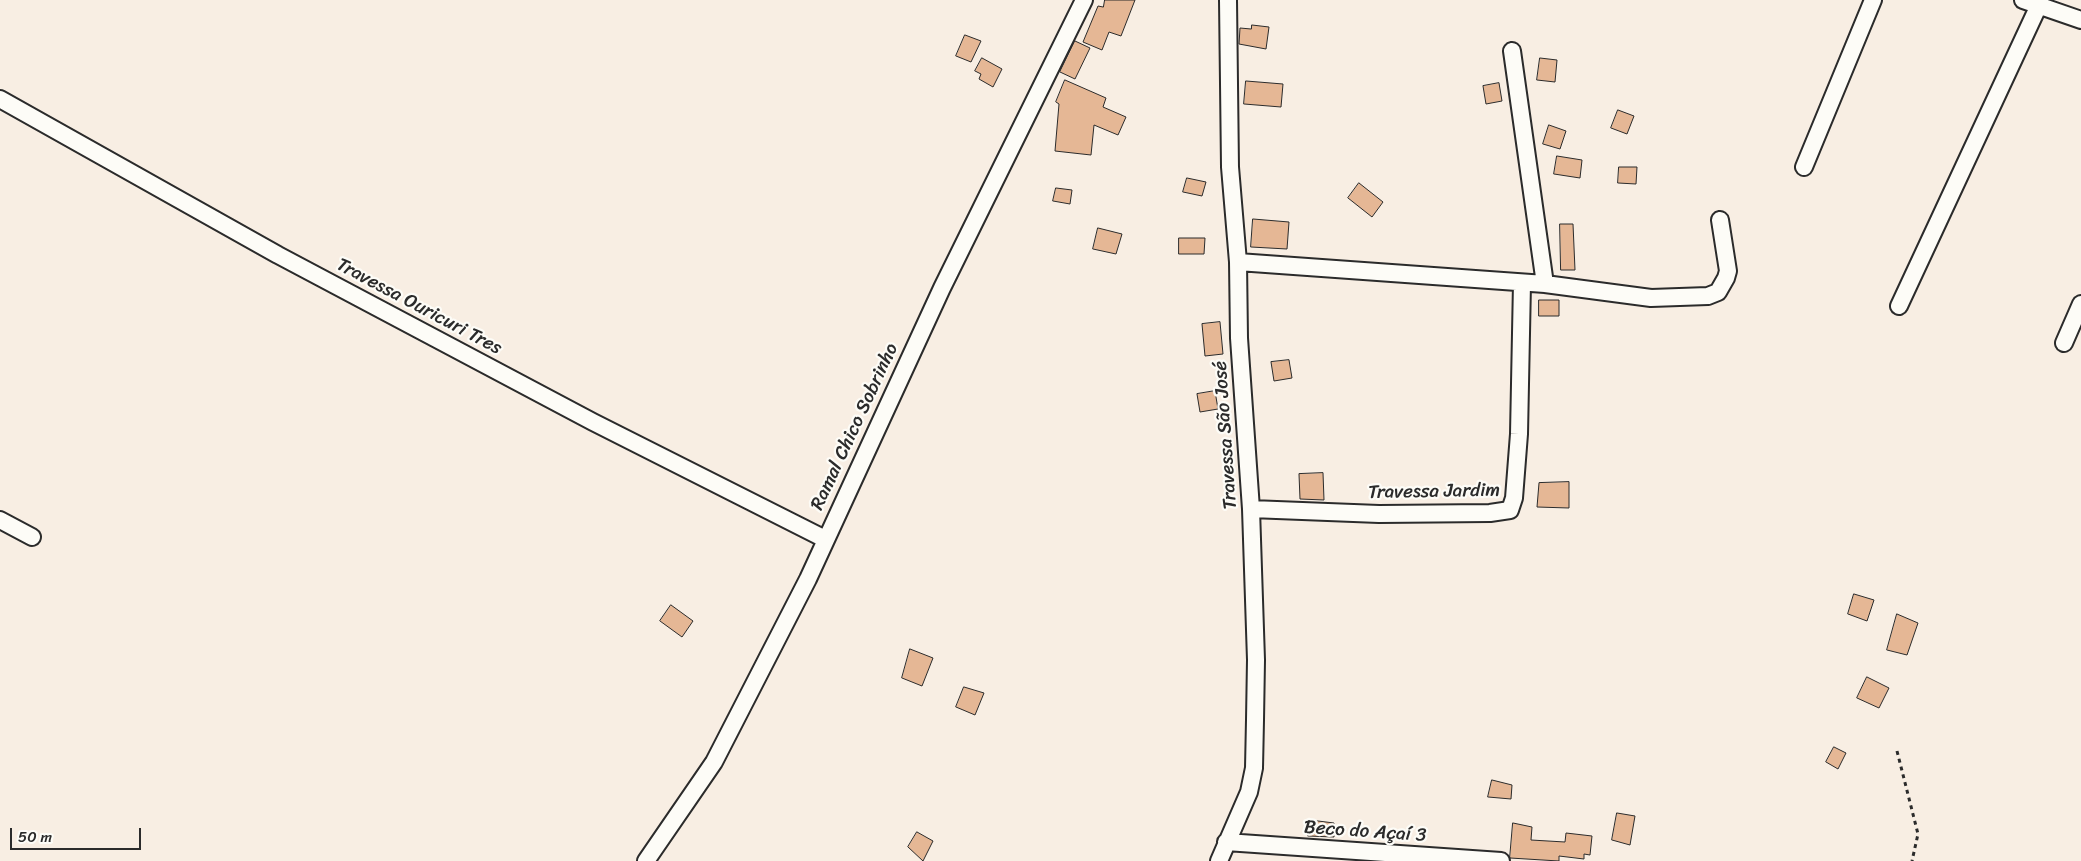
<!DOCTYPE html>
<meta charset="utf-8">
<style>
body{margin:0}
#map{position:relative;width:2081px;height:861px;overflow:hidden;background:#f8eee3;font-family:Sriracha,sans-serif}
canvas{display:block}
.scale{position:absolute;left:10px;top:828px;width:131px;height:22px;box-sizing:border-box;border:2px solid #2b2b2b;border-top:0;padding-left:6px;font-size:15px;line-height:18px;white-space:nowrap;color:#2b2b2b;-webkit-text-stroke:4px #fdfcf7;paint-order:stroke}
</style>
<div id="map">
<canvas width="2081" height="861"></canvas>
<div class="scale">50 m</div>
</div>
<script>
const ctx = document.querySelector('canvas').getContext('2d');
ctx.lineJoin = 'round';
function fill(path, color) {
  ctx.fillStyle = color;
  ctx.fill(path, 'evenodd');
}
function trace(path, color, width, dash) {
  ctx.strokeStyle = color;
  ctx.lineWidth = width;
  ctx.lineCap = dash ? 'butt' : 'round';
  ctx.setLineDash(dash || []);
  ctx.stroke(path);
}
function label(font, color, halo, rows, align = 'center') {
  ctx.font = font + ' Sriracha,sans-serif';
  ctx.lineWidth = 4.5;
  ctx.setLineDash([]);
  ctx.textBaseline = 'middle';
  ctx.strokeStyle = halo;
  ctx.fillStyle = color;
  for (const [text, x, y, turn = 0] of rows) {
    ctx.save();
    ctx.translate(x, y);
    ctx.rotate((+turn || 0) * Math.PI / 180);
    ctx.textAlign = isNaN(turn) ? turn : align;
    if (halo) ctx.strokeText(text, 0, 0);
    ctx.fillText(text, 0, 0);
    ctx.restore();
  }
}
const building = new Path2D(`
 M1105,0H1135L1121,36L1109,32L1102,50L1083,42L1098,6L1103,7Z
 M1252,25L1269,27L1266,49L1239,44L1240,28L1251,29Z
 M965,35L981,41L971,62L956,56Z
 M1075,41L1090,48L1075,79L1060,72Z
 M982,58L1002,69L993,87L979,79L981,74L975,71Z
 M1540,58L1557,60L1555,82L1537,80Z
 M1065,80L1106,98L1103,107L1126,117L1118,135L1094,125L1091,155L1055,151L1059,104L1056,102Z
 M1246,81L1283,84L1281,107L1244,104Z
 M1499,83L1502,101L1486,104L1483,86Z
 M1618,110L1634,116L1627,134L1611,128Z
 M1549,125L1566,131L1560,149L1543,144Z
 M1557,156L1582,160L1580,178L1554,174Z
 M1619,167H1637L1636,184L1618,183Z
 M1187,178L1206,182L1202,196L1183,192Z
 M1359,183L1383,202L1372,217L1348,198Z
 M1056,188L1072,190L1070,204L1053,201Z
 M1253,219L1289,222L1287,249L1251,247Z
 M1560,224H1573L1575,270H1561Z
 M1098,228L1122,234L1116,254L1093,249Z
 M1179,238H1205L1204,254H1179Z
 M1539,300H1559V316H1539Z
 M1220,322L1223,354L1205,356L1202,324Z
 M1289,360L1292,378L1274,381L1271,362Z
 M1215,391L1218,409L1200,412L1197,394Z
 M1323,473L1324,500L1300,499L1299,474Z
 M1569,482V508L1537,507L1539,483Z
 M1854,594L1874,600L1867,621L1848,614Z
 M671,605L693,621L682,637L660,621Z
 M1897,614L1918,623L1907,655L1887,650Z
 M910,649L933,658L922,686L902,678Z
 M1867,677L1889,688L1879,708L1857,698Z
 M964,687L984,693L975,715L956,707Z
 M1834,747L1846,753L1838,769L1826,762Z
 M1492,780L1512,785L1511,799L1488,797Z
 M1617,813L1635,816L1630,845L1612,840Z
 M1310,820L1334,823V837L1308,836Z
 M1513,823L1532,827L1531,840L1565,842L1566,833L1592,836L1590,855L1584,854V859L1559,856V861L1510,858Z
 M917,832L933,841L923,861L908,847Z`);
fill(building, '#e5b795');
trace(building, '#2b2b2b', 1);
const street = new Path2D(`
 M2023,0L2081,20
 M1512,51L1545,284
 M0,99L278,255L593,422L825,539
 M1804,167L1873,0
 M1238,262L1545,284L1651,298L1708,296L1718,292L1726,278L1728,271L1720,220
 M1899,306L2039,5
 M2064,343L2081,304
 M1251,509L1379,514L1490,513L1510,510L1514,498L1519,434L1522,283
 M0,520L32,537
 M1226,842L1501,861
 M646,861L714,762L808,579L942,288L1084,0
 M1219,861L1249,792L1254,768L1255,720L1256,660L1251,509L1239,338L1238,262L1230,167L1228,0`);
trace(street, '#2b2b2b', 20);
trace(new Path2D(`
 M1897,751L1918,834L1912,861`), '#2b2b2b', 3, [4, 4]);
trace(street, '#fdfcf7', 16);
label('19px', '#2b2b2b', '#fdfcf7', [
 ["Travessa Ouricuri Tres",419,307,28],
 ["Ramal Chico Sobrinho",855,427,-65],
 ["Travessa São José",1226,435,-94],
 ["Travessa Jardim",1434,492,-1],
 ["Beco do Açaí 3",1365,832,4]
]);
</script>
